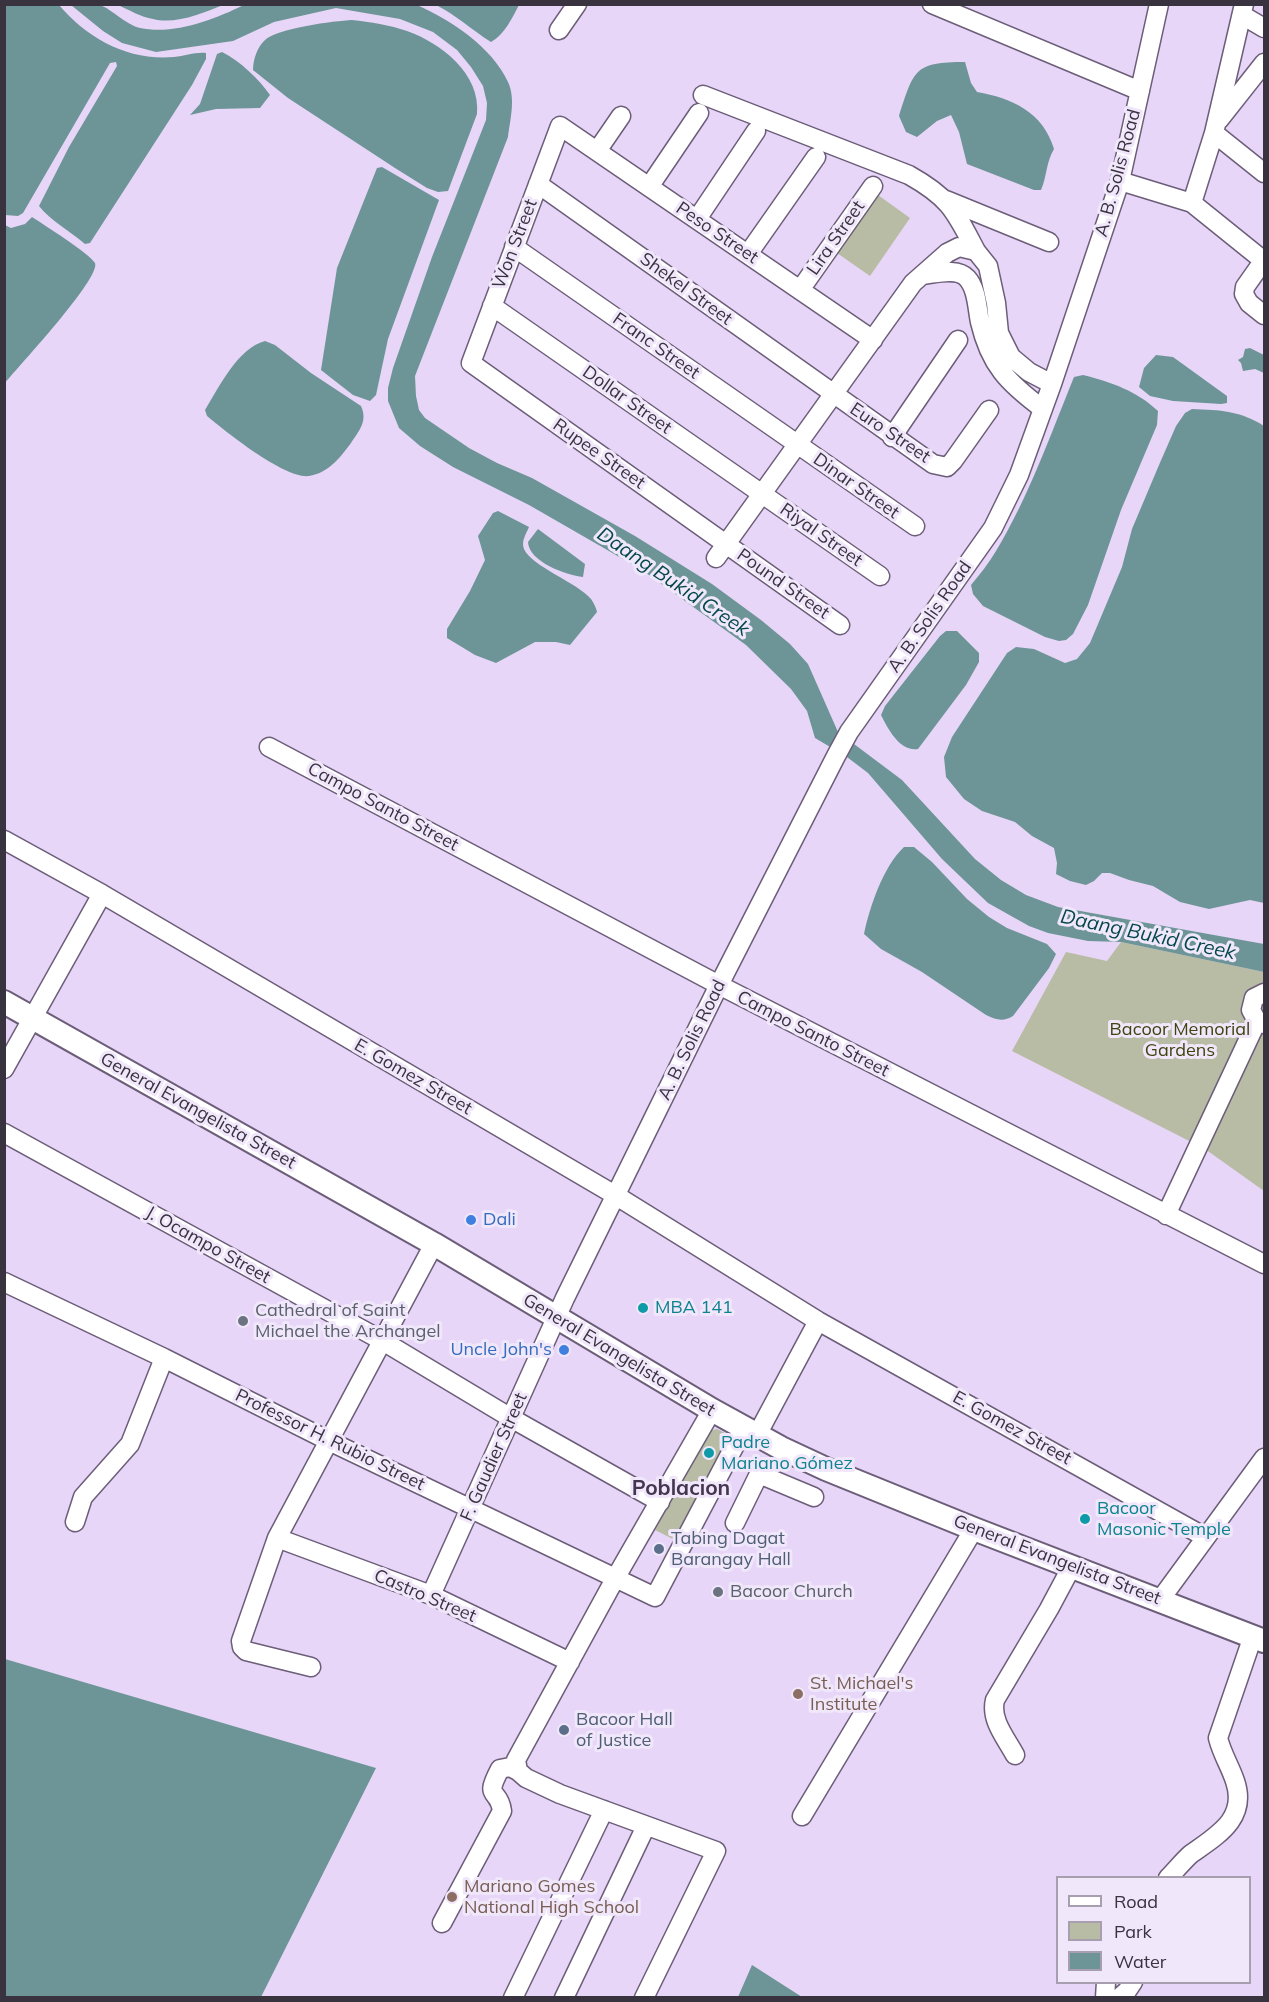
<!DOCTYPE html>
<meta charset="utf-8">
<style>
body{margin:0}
#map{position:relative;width:1269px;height:2002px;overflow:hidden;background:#e7d6f7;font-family:Mulish,sans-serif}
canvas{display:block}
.frame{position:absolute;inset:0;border:6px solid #39323f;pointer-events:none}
.legend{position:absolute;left:1056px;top:1876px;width:195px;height:108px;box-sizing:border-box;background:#f1e7fb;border:2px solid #a79fb0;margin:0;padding:8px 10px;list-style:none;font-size:18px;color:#39323f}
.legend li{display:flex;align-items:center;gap:12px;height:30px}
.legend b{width:30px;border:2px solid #a79fb0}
</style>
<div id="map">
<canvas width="1269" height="2002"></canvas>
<div class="frame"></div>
<ul class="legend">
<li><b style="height:8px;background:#fff"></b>Road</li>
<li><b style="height:16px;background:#b8bca4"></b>Park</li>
<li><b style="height:16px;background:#6d9598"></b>Water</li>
</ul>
</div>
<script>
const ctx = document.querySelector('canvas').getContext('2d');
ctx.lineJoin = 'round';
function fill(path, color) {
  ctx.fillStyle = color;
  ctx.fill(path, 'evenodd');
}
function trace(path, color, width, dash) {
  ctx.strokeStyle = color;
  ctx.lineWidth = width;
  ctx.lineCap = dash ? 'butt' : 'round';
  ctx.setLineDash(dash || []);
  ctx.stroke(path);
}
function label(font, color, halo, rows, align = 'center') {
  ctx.font = font + ' Mulish,sans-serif';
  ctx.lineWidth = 6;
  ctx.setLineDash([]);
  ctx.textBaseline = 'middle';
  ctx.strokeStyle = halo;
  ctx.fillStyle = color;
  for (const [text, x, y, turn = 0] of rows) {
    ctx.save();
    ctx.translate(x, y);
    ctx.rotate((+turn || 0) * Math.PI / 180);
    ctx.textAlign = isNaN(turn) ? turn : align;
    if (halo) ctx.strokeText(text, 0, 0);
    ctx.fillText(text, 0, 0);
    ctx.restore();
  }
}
fill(new Path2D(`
 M878,195L910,218L870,276L837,253Z
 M1121,942L1264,972V1191L1205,1149L1012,1051L1066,952L1107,961Z
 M717,1429L725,1433L728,1442L677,1541L655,1530L706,1434L708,1431Z`), '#b8bca4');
fill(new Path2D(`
 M5,4L59,5C88,39 128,61 174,57C185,56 195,52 206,53V59L192,85L90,243L85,244C70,231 51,221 39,206L69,147L117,66L116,62L110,63L23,213L18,216L5,215Z
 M71,5C80,5 91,3 99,5C108,6 126,25 140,28C174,35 213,20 244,5H417C451,20 492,47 508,82C516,99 510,120 508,137L415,376L416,396L419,410L425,418L469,448L497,463L532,478L635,536L712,584L761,620L790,644L808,664L838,732L902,780L975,859L1001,880L1026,895L1058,907L1264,944V972L1121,942L1088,941L1048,933L1029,926L988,903L942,859L868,773L847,757L815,738L807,711L791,689L746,645L642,570L529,505L453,467L420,446L399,428L388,401V388L393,368L432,257L486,120L487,103L483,86L471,67L457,50L433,32L400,19L336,8L274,22L233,41L156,52L122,43L103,31Z
 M118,5H223C203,13 175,25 153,19C141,17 129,10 118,5Z
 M436,5H519C512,18 505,34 491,42C472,30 456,15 436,5Z
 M352,20C370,22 390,25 407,31C441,43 481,74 477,114L448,191L438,192L427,188L395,168L288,98L253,70C253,60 257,47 265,40C278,28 334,21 352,20Z
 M222,52C240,61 259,79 270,95L260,108L216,109L190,115L200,104L217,54Z
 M965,62L971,83L977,92C1012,98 1043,112 1054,149C1046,162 1047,176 1041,190H1034L967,164L959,132L951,115L937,121L917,137L906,132L899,116C914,70 914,62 965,62Z
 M382,167L439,200L388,339L376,395L370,401L353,395L321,370L337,268L377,168Z
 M32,217C44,225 89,253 95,263C101,278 18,367 5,383V225L11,228L25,224Z
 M265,341L275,345L311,373L361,406C368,421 359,431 351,443C340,458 328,473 309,476C285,479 226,432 207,416L205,410C219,387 238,348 265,341Z
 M1250,348L1264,355V373L1255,369L1243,371L1241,363L1238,360L1243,357L1245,349Z
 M1156,355L1173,357L1227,396V403L1221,404L1173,401L1150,396L1139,387L1144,368Z
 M1083,375C1111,382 1137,391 1158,411L1157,425L1121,510L1088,605L1073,634L1066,640L1059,641L1045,637L983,606L973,594L971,585C980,574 989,563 996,551C1029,496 1050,436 1074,377Z
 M1192,409C1220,410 1241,411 1264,426V903L1250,900L1209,909L1180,902L1153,886L1129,880L1110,873H1102L1094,881L1086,885L1070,881L1056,874L1057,863L1054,848L1032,836L1015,822L982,811L964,799L946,777L944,757L952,737L1007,653L1016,647L1034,649L1065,663L1077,659L1090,643L1122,567L1132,529L1159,465L1176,426L1185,413Z
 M498,511L529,527C526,534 521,541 524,549C531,566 578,583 591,599C594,603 596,608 597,612L570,645L556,642H535L496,663L475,655L447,638V629L470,591L485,560L478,536L493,513Z
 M538,529L585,564L583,577C566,575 529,562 528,542Z
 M946,631H957L979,653V662L966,685L918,749C900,752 888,729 881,715L885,706L940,636Z
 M904,847H914L932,862L967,899L989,917L1007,928L1047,944L1056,954L1049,968L1013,1016C1003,1022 997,1020 986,1015L922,972L881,949L864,934C870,906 883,867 904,847Z
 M5,1659L376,1768L261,1997H5Z
 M752,1965L802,1997H738Z`), '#6d9598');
const minor = new Path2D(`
 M932,4L1140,91
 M1242,15L1264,28
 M559,30L577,4
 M703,95L909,175C950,198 955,211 976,251
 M1219,120L1264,63
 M1214,133L1264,173
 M597,151L621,116
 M1120,181L1192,203L1264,261
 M538,184L933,464L947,467L953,461L989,410
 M649,187L699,113
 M946,200L1049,242
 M1192,203L1214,133L1244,4
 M697,219L756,131
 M514,247L915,526
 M748,254L816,157
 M1264,260L1245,287L1244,294L1249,303L1264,315
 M922,275C935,274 957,267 967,278C977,289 977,307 980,322C990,365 1008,383 1043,409
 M800,290L873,186
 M492,306L880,576
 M892,437L958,340
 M716,558L913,283L947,253L959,247L976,251L988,266L996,303L999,333L1011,357L1029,372L1052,384
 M840,625L471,363L560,126L873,340
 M269,747L719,985L1264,1264
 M4,840L102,894L615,1195L818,1321L1205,1537
 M1264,993L1254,998L1251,1010L1257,1021L1264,1024
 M4,1069L102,894
 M4,1133L381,1340L511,1418L660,1502
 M1166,1215L1257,1021
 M4,1282L164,1358L329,1441L655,1597L744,1428
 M757,1435L818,1321
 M75,1522L83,1497L130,1444L164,1358
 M735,1523L759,1474L814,1497
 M277,1538L431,1595L570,1662
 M431,1595L565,1298L719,985L836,756L849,732L993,528L1019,475L1052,384L1120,181L1159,4
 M1160,1600L1264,1458
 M311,1667L246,1651L242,1647L241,1641L277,1538L434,1244
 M1015,1755C1006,1738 990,1720 995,1700L1049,1609L1072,1566
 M802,1816L974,1529
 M1168,1878C1176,1870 1183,1861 1191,1854C1216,1836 1248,1819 1235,1781C1230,1766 1222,1754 1218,1738L1253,1636
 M442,1923L502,1811C499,1787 483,1801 500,1769L510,1767L518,1771
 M513,1998L604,1810
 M564,1998L646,1826
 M644,1998L716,1851L560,1794L526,1778L518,1771L516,1760L616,1577L712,1410
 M1105,1998L1106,1982
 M1119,1998L1127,1991L1133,1982`);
const major = new Path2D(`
 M4,1002L434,1244L712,1410L781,1448L826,1469L974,1529L1264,1641`);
trace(minor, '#6c5d79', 21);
trace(major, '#6c5d79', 26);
trace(minor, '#fff', 18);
trace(major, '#fff', 22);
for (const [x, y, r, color] of [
 [471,1220,6,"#3f7fe0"],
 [643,1308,6,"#0f9aa8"],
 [243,1321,6,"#6b7280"],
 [564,1350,6,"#3f7fe0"],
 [709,1453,6,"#0f9aa8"],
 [1085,1519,6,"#0f9aa8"],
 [659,1549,6,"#5c6f8a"],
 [718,1592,6,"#6b7280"],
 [798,1694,6,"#8d6e63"],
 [564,1730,6,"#5c6f8a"],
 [452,1897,6,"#8d6e63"]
]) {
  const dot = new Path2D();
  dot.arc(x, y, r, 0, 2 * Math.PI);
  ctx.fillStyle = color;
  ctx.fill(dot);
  trace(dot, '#f1e7fb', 2);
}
label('18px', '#39323f', '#f1e7fb', [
 ["A. B. Solis Road",1118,173,-75],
 ["Peso Street",717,233,34],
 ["Lira Street",836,238,-55],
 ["Won Street",515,244,-69],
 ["Shekel Street",686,289,36],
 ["Franc Street",656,346,35],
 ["Dollar Street",627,400,35],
 ["Euro Street",890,433,34],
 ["Rupee Street",599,454,35],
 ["Dinar Street",856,486,35],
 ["Riyal Street",821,535,35],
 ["Pound Street",783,584,35],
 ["A. B. Solis Road",930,617,-55],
 ["Campo Santo Street",383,807,28],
 ["Campo Santo Street",813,1034,27],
 ["A. B. Solis Road",692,1040,-64],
 ["E. Gomez Street",413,1077,30],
 ["General Evangelista Street",198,1111,29],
 ["J. Ocampo Street",208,1245,29],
 ["General Evangelista Street",619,1355,31],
 ["E. Gomez Street",1012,1428,29],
 ["Professor H. Rubio Street",330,1440,26],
 ["F. Gaudier Street",494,1457,-66],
 ["General Evangelista Street",1057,1560,21],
 ["Castro Street",425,1596,23]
]);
label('18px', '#3f440d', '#f1e7fb', [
 ["Bacoor Memorial",1180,1030],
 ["Gardens",1180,1051]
]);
label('18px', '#366cbe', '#f1e7fb', [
 ["Dali",483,1220],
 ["Uncle John's",552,1350,"right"]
], 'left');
label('18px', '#0d838f', '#f1e7fb', [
 ["MBA 141",655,1308],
 ["Padre",721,1443],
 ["Mariano Gómez",721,1464],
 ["Bacoor",1097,1509],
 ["Masonic Temple",1097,1530]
], 'left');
label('18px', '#5b616d', '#f1e7fb', [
 ["Cathedral of Saint",255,1311],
 ["Michael the Archangel",255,1332],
 ["Bacoor Church",730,1592]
], 'left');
label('18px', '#4e5e75', '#f1e7fb', [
 ["Tabing Dagat",671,1539],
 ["Barangay Hall",671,1560],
 ["Bacoor Hall",576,1720],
 ["of Justice",576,1741]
], 'left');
label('18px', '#785e54', '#f1e7fb', [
 ["St. Michael's",810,1684],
 ["Institute",810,1705],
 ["Mariano Gomes",464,1887],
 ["National High School",464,1908]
], 'left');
label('italic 20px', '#04474a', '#f1e7fb', [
 ["Daang Bukid Creek",673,582,34],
 ["Daang Bukid Creek",1148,935,12]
]);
label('bold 21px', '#443650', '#f1e7fb', [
 ["Poblacion",681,1489]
]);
</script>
